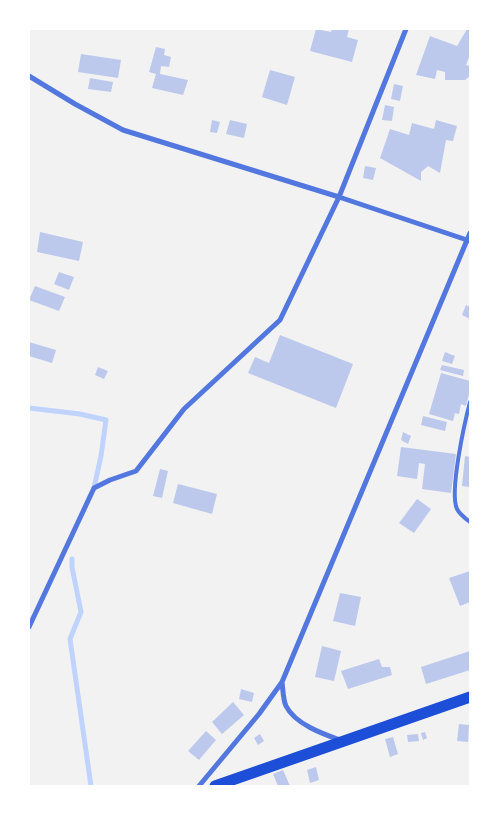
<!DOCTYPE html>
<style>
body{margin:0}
#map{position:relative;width:499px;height:815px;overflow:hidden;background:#f2f2f2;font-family:"Archivo Narrow",sans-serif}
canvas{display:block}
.frame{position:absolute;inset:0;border:30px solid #fff;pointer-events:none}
</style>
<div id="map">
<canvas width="499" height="815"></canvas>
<div class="frame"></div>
</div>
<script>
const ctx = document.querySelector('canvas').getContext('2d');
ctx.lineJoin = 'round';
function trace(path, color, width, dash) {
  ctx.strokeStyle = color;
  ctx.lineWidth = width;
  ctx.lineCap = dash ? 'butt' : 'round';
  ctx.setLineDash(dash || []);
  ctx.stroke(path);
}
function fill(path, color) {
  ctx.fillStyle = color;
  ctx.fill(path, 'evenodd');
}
trace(new Path2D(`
 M29,408L80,414L106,420L101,456L94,488
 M72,559V567L81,612L70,639L91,786`), '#bfd3fe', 5);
fill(new Path2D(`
 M316,29L331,32L332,29H349L347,37L358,40L352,62L310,51Z
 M467,29H470V54L466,65L470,66V76L465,80H445V72L437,70L435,79L416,75L430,36L457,46Z
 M156,47L165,49L164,55L171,57L169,67L161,66L160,74L188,80L183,95L152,88L156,74L149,72Z
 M81,54L121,60L118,78L78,72Z
 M270,70L295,77L287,105L262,97Z
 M90,78L113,82L111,92L88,89Z
 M394,84L403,86L400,101L391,99Z
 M385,105L394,107L392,121L382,120Z
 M212,120L220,122L217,133L210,132Z
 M230,120L247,124L244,138L226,134Z
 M436,120L457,126L453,141L446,140L440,173L428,166L421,172V181L380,158L390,129L409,135L412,123L434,129Z
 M365,166L376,168L373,180L363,178Z
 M40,232L83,242L79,261L37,252Z
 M59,272L74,277L69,290L54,284Z
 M35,286L65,297L59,311L29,300Z
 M466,305L470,307V319L462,315Z
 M280,335L353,364L336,408L248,373L255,357L269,363Z
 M29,342L56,350L52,363L29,356Z
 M445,352L455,356L452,364L442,361Z
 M442,365L464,370L463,376L440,370Z
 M98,367L108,371L104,379L95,375Z
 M441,373L470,381V390L466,406L461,404L459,414L455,413L453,421L429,414Z
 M423,416L447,422L445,431L421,425Z
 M403,432L411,436L408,444L401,440Z
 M401,447L456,454L451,493L422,489L425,464L419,463L417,479L397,476Z
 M465,456L470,457V487L462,486Z
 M160,469L168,471L162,498L153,496Z
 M178,484L217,494L212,514L173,503Z
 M417,499L431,509L414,533L399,523Z
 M470,571V602L460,606L449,578Z
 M340,593L361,597L355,626L333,621Z
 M322,646L341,651L334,681L315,677Z
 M470,651V670L426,684L421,667Z
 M379,659L382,667H390L392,675L348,689L341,671Z
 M241,689L254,693L252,702L239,699Z
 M233,702L244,715L222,734L212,722Z
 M459,724L469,725L468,742L457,741Z
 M206,731L216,740L199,760L188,751Z
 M425,732L427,738L423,740L421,733Z
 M260,734L264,741L258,745L254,738Z
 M418,734L419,741L408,742L407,735Z
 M393,737L398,754L390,757L385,739Z
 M316,767L319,780L310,783L307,770Z
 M283,770L290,786H278L273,774Z`), '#bdc9ec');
trace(new Path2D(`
 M470,402C465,421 449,492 457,509C459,513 466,519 470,522`), '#5277de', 4);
trace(new Path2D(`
 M29,76L75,104L123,130L339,197L470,241
 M29,627L94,488L110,480L136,471L184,409L280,320L339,197L406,29
 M282,682C283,689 283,700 286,706C295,724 323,734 340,740
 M199,786L259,714L282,682L470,233`), '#5277de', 5);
trace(new Path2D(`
 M215,786L470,697`), '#1d4ed8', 11);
</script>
